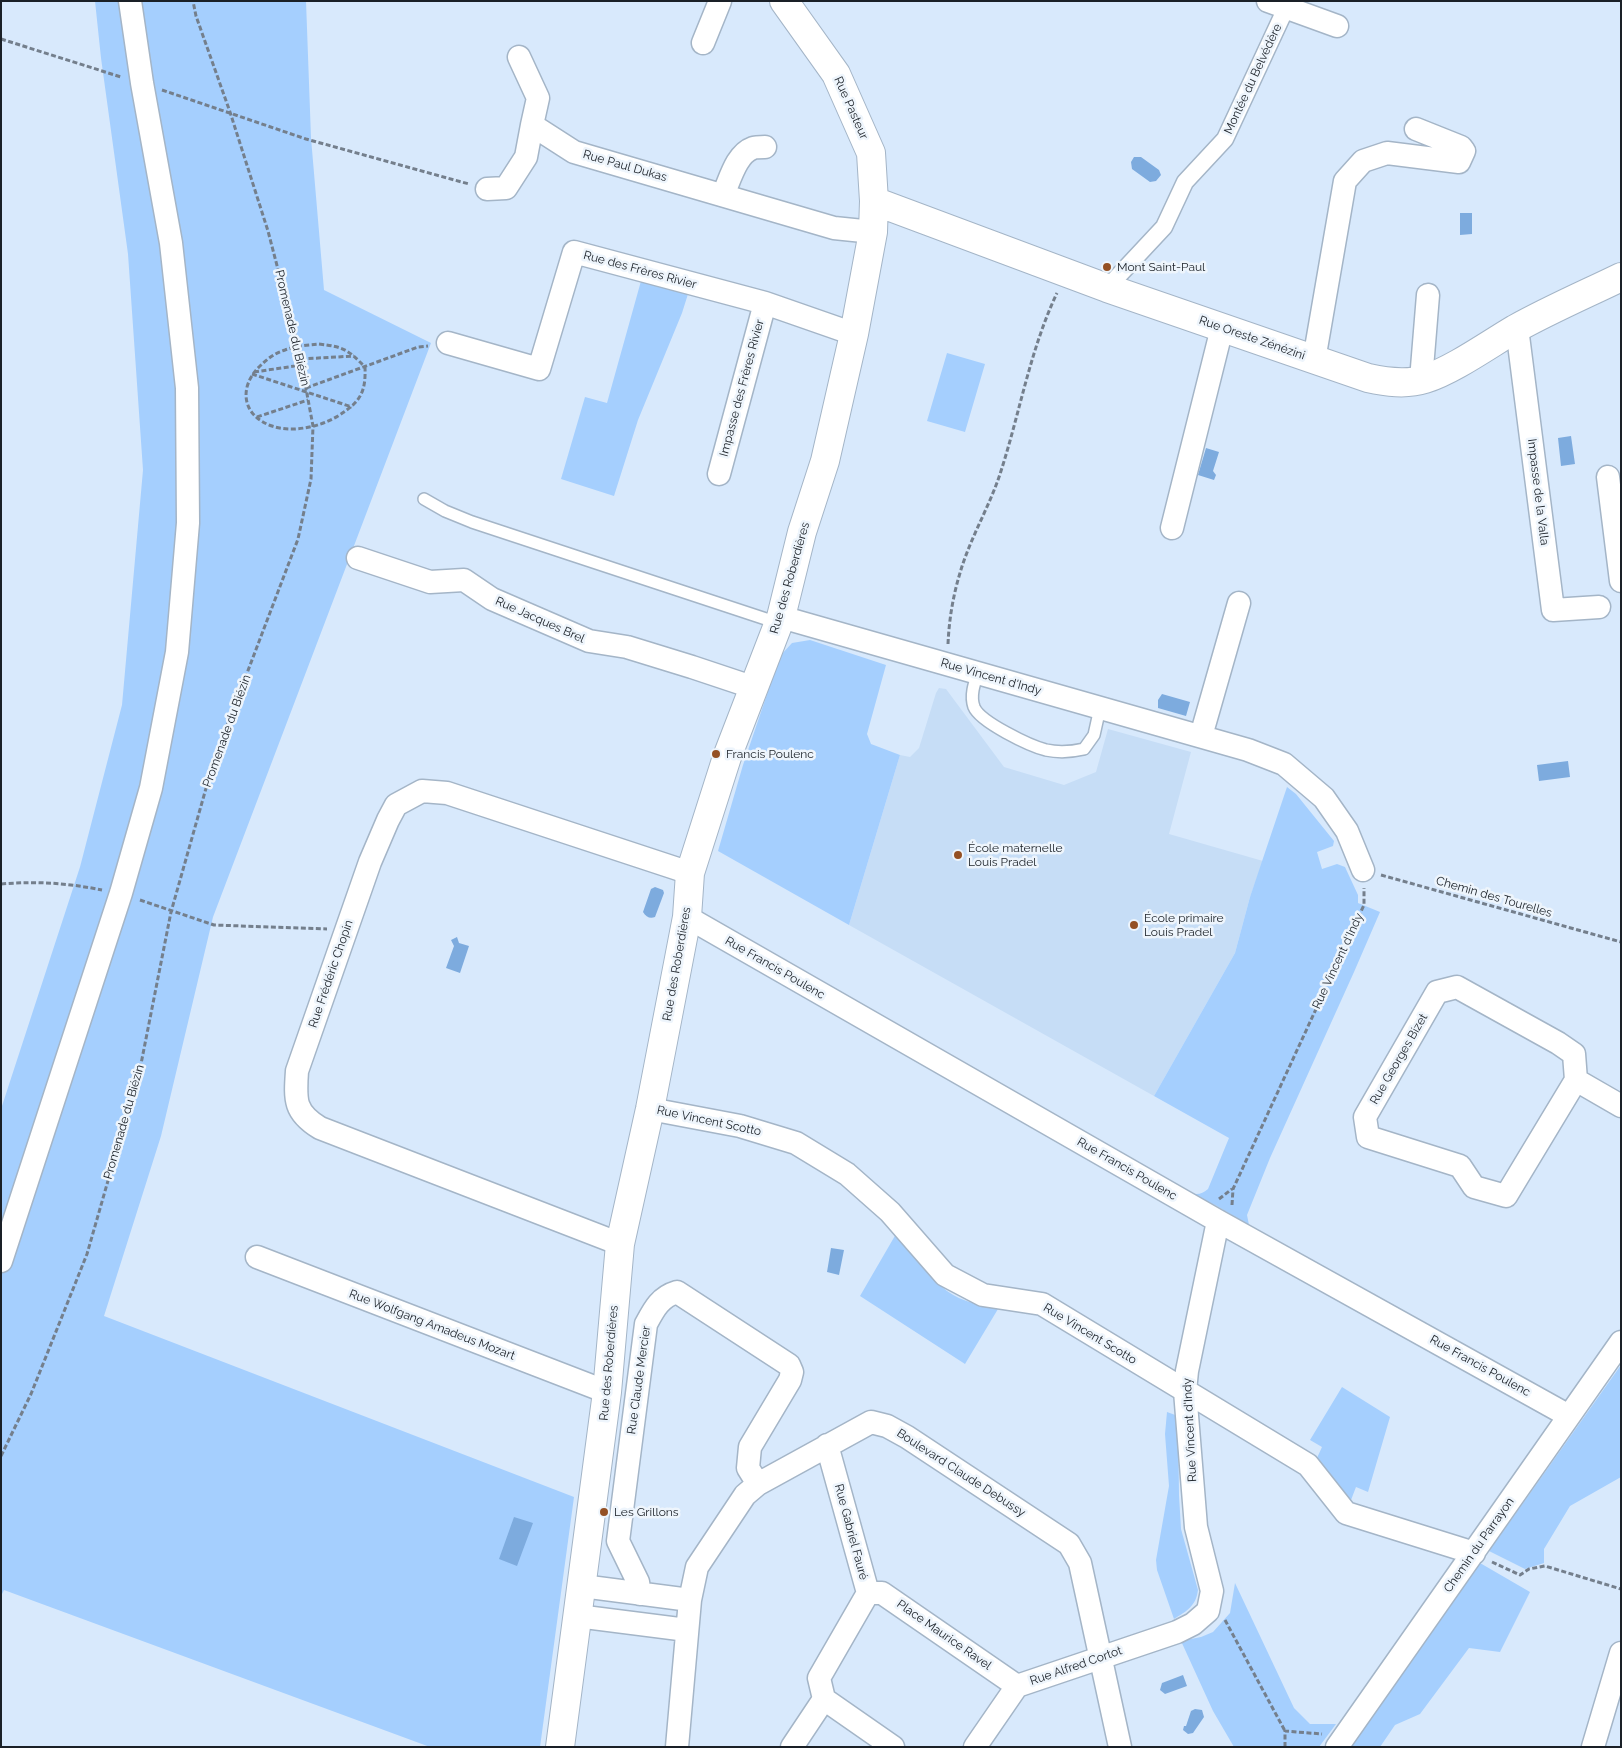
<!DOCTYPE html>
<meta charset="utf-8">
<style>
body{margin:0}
#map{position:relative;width:1622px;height:1748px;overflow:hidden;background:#d8e9fc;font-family:Raleway,sans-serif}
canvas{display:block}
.frame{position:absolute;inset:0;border:2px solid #1a2027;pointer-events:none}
</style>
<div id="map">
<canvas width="1622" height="1748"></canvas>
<div class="frame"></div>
</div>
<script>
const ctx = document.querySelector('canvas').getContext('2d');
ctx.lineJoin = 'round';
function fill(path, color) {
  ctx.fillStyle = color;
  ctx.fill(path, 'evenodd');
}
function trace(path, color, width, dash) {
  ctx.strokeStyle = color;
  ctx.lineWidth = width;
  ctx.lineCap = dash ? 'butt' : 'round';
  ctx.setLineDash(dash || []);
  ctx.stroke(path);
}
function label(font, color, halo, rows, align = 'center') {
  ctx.font = font + ' Raleway,sans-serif';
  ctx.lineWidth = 5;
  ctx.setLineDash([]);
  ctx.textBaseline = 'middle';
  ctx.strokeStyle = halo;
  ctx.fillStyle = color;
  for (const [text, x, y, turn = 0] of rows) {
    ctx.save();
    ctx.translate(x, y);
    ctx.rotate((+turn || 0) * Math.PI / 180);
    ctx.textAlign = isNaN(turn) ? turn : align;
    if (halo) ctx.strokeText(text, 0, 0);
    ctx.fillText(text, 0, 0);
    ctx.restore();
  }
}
fill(new Path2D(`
 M939,688L946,689L1004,767L1064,785L1096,772L1108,729L1191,752L1169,834L1263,861L1250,897L1235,953L1154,1096L849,925L900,755L910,757L919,748L936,693Z`), '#c6ddf6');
fill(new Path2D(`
 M95,1H306L311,138L324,290L431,343L213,917L161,1136L104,1316L574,1497L540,1747H430L4,1590L1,1596V1109L80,867L122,705L143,470L128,254L101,58Z
 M641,281L688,294L682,313L638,420L614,496L561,479L585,397L607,403Z
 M947,353L985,364L965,432L927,421Z
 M810,640L886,665L867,734L871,744L900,755L849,925L718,851L743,765L780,656L792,643Z
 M1287,787L1296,794L1334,841L1333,846L1317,852L1322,869L1337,864L1345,867L1358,895V903L1380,912L1354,972L1270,1158L1247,1215L1249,1225L1215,1205L1202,1200L1190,1193C1198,1195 1202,1194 1208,1189L1229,1138L1154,1096L1235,953L1250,897Z
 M896,1234C912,1253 927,1276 947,1291C962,1302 981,1305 998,1309L965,1364L860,1296Z
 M1621,1365V1477L1570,1506L1544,1549V1563L1525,1569L1489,1551Z
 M1342,1387L1390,1417L1368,1492L1356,1487L1351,1500L1342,1490L1317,1458L1322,1447L1310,1440Z
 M1167,1412L1178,1416L1179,1495L1181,1529L1198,1590C1196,1606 1187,1611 1174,1619L1157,1570L1156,1560L1169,1486L1165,1434Z
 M1480,1563L1530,1592L1500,1652L1469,1648L1420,1714L1395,1725L1380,1747H1351Z
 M1235,1583L1294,1708L1310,1724H1336L1319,1747H1234L1213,1711L1181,1641L1201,1637L1213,1632L1230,1613Z`), '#a5cffe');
fill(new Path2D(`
 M1134,157H1141L1159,170L1161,175L1156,181L1150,182L1132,169L1131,162Z
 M1460,213H1472V234L1460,235Z
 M1571,436L1575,464L1561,466L1558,438Z
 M1206,448L1219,452L1213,471L1216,475L1214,480L1198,475Z
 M1162,694L1190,702L1186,716L1158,708V700Z
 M1568,761L1570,777L1539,781L1537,765Z
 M655,887L663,890L664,893L655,917C650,919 646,917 643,912L651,889Z
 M457,937L459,943L469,946L460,973L446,968L454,946L451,940Z
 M831,1248L844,1250L839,1275L827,1272Z
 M514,1517L533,1523L517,1566L499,1559Z
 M1183,1675L1187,1686L1165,1694L1160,1690L1162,1683Z
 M1195,1709L1202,1710L1204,1717L1193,1733L1188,1734L1183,1730L1184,1726H1186L1191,1711Z`), '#7dabde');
const service = new Path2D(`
 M424,499L445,511L472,522L778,623
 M978,673C974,684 970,696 974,707C980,722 1030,746 1046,750C1060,753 1071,752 1084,749L1094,735L1100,708`);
const pedestrian = new Path2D(`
 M1107,288L1164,227L1185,182L1225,139L1286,8`);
const minor = new Path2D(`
 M1268,1L1337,26
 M703,43L720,1
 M519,57L538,98L532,125
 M487,189L506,188L526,157L532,125L574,152L834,228L873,232
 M723,195C730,180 736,154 753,148C756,147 761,147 765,147
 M1517,328L1553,610L1599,607
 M448,343L539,369L574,252L765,303L854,334
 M1314,360L1345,181L1363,161L1387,153L1459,162L1464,151L1461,147L1416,129
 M1421,380L1428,295
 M719,474L765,303
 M1608,477L1621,581
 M1172,528L1222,328
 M358,558L430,582L464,580L492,599L589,641L627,647L692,667L755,688
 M781,617L1248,750L1284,764L1324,798L1347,831L1363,870
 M1201,736L1239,603
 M687,917L1218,1221L1569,1416
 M1457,987L1558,1043L1574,1054L1576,1080L1506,1196L1474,1187L1460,1166L1368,1137L1365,1117L1437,992Z
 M1576,1080L1621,1106
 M650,1109L740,1126L796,1143L847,1174L890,1212L945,1275L983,1295L1042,1304L1308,1465L1346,1513L1474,1553
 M620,1244L320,1128C294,1112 295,1100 297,1071L370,862L388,820L396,805L422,791L447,793L690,873
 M257,1257L607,1392
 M1,1261L121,893L151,788L177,652L188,523L187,388L171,243L142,83L130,1
 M582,1586L690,1600
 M868,1593H882L1017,1686
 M640,1594L638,1582L618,1541L646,1324C654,1309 660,1297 677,1292L789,1365L792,1372L790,1380L750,1447L748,1468L758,1484
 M577,1616L687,1630
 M824,1699L893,1747
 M677,1747L690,1600L697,1567L745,1495L758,1484L871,1422L887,1426L907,1437L1069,1544L1080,1563L1120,1747
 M792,1747L824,1699L819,1678L868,1593L827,1445
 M975,1747L1017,1686L1177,1632L1193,1624L1208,1611L1212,1591L1196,1527L1185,1391L1187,1371L1218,1221
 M1337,1747L1621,1342
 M1593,1747L1621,1653`);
const tertiary = new Path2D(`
 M874,201L1107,288L1368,378C1386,382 1406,385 1425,379C1453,370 1488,345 1515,329C1549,310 1586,294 1621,277
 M560,1747L607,1392L620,1244L650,1109L687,917L690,873L727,757L781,617L802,532L825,461L854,334L873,232L874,201L871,153L836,74L784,1`);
trace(service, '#a4b5c7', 14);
trace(pedestrian, '#a4b5c7', 19);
trace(minor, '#a4b5c7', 25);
trace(tertiary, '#a4b5c7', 30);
trace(new Path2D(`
 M1,39L121,77
 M162,90L306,139L469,184
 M319,344C344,347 347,349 365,367C366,393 360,402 338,416C320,427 292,433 272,426C242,416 238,387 260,366C267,359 275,353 285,350C296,346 308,345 319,344Z
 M301,359L354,356
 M254,372L302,365
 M252,374L352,407
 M306,388L418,347L428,346
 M257,417L308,400
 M948,644C949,620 953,596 960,573C970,538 990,506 1001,471C1020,412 1030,350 1057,293
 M1381,875L1621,942
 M1,884C37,881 67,883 102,890
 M140,900L214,925L327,929
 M1219,1199L1232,1189
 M1232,1205L1233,1189L1364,905V888
 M1,1456L31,1394L87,1254L140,1069L171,912L214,760L298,539L311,479L313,426L298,346L268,231L230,112L196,16L193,1
 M1492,1562L1520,1575L1529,1569L1545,1566L1621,1589
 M1225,1620L1285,1731
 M1285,1747V1731L1322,1734`), '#747f8c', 3, [5, 2.5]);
trace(service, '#fff', 11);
trace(pedestrian, '#fff', 16);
trace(minor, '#fff', 22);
trace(tertiary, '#fff', 28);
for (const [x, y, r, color] of [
 [1107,267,5,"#945024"],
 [716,754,5,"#945024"],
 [958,855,5,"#945024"],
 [1134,925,5,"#945024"],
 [604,1512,5,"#945024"]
]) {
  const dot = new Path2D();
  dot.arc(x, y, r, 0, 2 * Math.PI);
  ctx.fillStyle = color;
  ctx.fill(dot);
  trace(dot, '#eef5fc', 2);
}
label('12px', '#1a2027', '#eef5fc', [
 ["Montée du Belvédère",1253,79,-65],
 ["Rue Pasteur",851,108,66],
 ["Rue Paul Dukas",625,166,16],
 ["Rue des Frères Rivier",640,270,15],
 ["Promenade du Biézin",292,328,77],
 ["Rue Oreste Zénézini",1252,338,19],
 ["Impasse des Frères Rivier",742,388,-75],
 ["Impasse de la Valla",1538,492,83],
 ["Rue des Roberdières",790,578,-74],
 ["Rue Jacques Brel",540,620,24],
 ["Rue Vincent d'Indy",991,677,16],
 ["Promenade du Biézin",227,731,-70],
 ["Chemin des Tourelles",1494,897,16],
 ["Rue Vincent d'Indy",1338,961,-65],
 ["Rue des Roberdières",677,964,-80],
 ["Rue Francis Poulenc",775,968,30],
 ["Rue Frédéric Chopin",331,974,-71],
 ["Rue Georges Bizet",1399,1059,-60],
 ["Rue Vincent Scotto",709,1121,12],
 ["Promenade du Biézin",124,1122,-74],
 ["Rue Francis Poulenc",1127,1169,30],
 ["Rue Wolfgang Amadeus Mozart",432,1325,21],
 ["Rue Vincent Scotto",1090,1334,31],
 ["Rue des Roberdières",609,1363,-85],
 ["Rue Francis Poulenc",1480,1366,29],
 ["Rue Claude Mercier",639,1380,-82],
 ["Rue Vincent d'Indy",1190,1430,-93],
 ["Boulevard Claude Debussy",961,1473,33],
 ["Rue Gabriel Fauré",851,1532,75],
 ["Chemin du Parrayon",1479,1545,-55],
 ["Place Maurice Ravel",944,1635,35],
 ["Rue Alfred Cortot",1076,1666,-19]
]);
label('12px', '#1a2027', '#eef5fc', [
 ["Mont Saint-Paul",1117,267],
 ["Francis Poulenc",726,754],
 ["École maternelle",968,848],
 ["Louis Pradel",968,862],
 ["École primaire",1144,918],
 ["Louis Pradel",1144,932],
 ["Les Grillons",614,1512]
], 'left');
</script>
